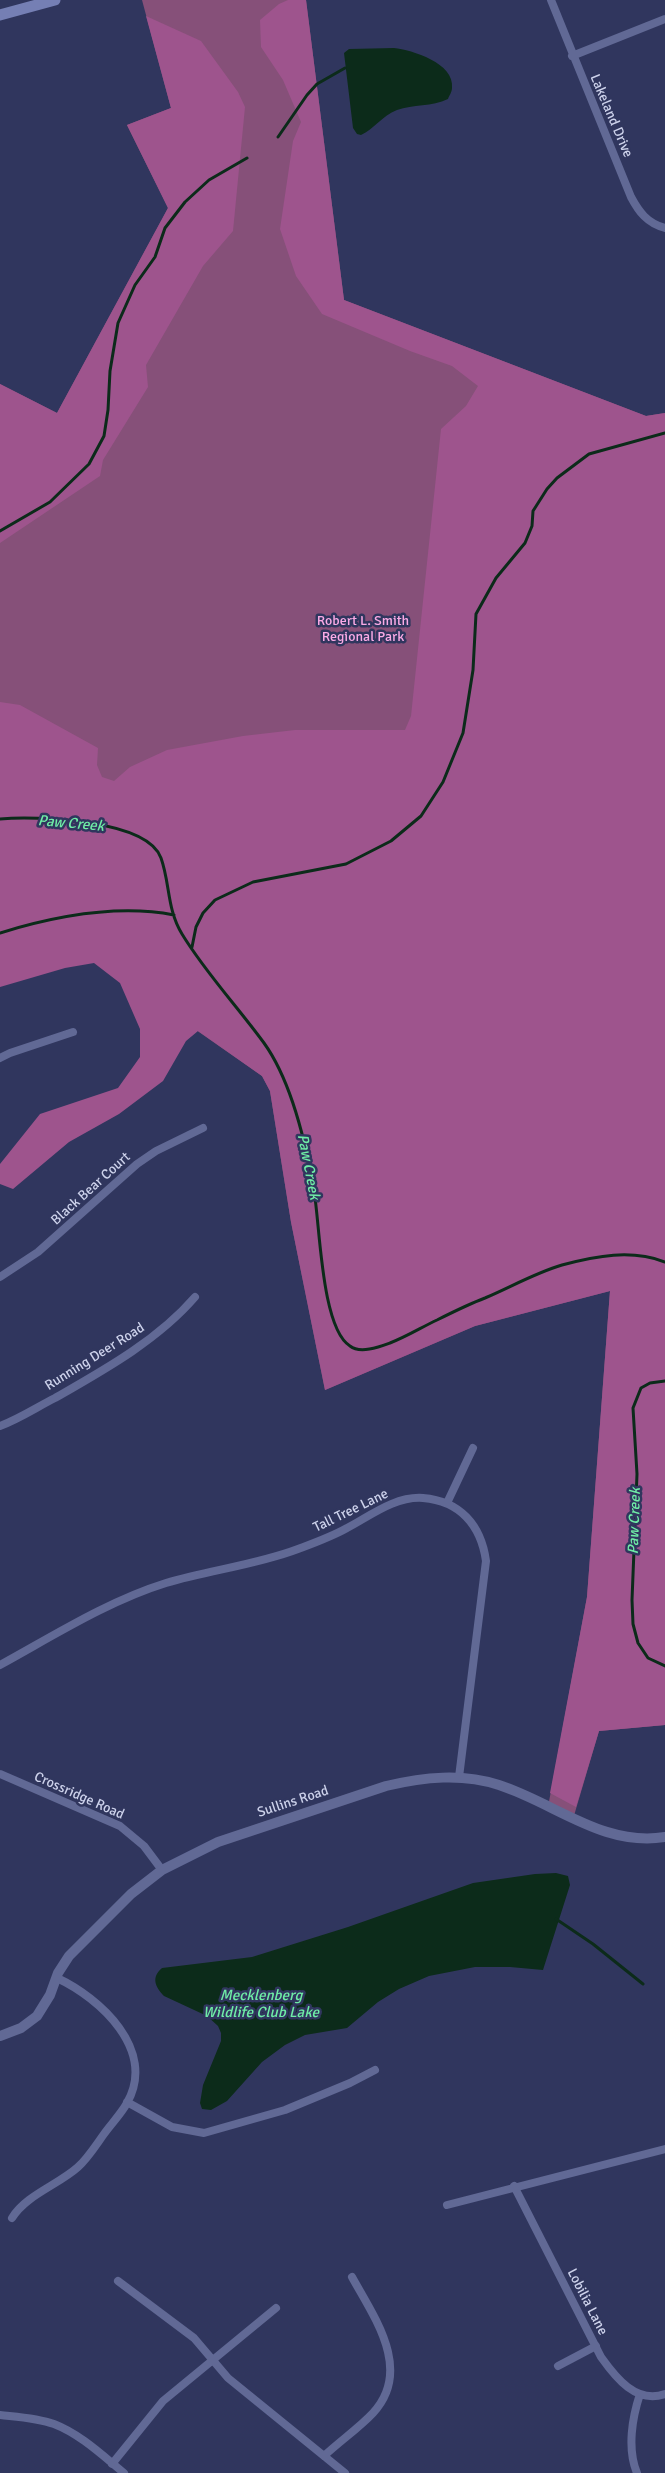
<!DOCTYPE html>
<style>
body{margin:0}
canvas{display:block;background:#30365e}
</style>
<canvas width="665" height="2473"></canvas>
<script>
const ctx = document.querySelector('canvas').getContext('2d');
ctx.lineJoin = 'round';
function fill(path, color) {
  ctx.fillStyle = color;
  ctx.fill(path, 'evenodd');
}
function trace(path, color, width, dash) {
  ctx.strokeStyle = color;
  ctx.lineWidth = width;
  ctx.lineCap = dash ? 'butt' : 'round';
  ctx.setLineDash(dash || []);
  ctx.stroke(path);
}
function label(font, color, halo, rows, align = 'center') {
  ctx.font = font + ' Signika,sans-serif';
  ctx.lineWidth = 5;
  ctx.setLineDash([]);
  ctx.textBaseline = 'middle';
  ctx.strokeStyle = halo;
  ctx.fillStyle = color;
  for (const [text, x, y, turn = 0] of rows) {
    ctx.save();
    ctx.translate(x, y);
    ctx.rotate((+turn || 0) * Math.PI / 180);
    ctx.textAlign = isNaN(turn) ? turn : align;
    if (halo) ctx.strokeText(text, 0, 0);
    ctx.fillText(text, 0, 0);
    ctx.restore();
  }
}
fill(new Path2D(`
 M142,0H306L344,300L646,416L665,413V1725L599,1731L573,1819L548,1807L587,1597L610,1291L475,1326L325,1390L291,1222L270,1091L262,1076L176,1016L0,819V384L57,413L168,208L127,125L171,108Z`), '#865079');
fill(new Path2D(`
 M288,0H306L344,300L646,416L665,413V1725L599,1731L576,1807L550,1793L587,1597L610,1291L475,1326L325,1390L291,1222L270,1091L262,1076L198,1031L186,1041L163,1081L119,1114L69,1142L13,1189L0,1184V1164L40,1114L118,1088L140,1057V1029L120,983L94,963L65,968L0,987V702L20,705L98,748L97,765L102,777L114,781L130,767L167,750L243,736L295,730H405L411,716L441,429L466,406L478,386L452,366L410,351L322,314L296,276L280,229L293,141L301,122L283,80L261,47L260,20L279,4Z
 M146,16L201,41L238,92L245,107L233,231L203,266L146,365L148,387L103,460L100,476L0,543V384L57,413L168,208L127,125L171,108Z`), '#9e548d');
fill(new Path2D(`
 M394,48C412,50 455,63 452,88C452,92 449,96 448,99C432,107 413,104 397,110C382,116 374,129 361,135L357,134L353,128L344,53L349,49Z
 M556,1873L568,1876L570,1885L543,1970L510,1967H475L429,1976L399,1989L378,2002L347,2028L305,2035L285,2045L262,2062L227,2101L211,2110L202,2109L200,2103L203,2085L221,2041V2033L218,2026L207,2016L164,1996C155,1987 151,1977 162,1968L252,1957L348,1927L473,1883L535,1874Z`), '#0c2b1a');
trace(new Path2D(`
 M278,137L307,95L317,84L345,68
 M0,531L50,502L89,464L104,436L108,410L110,371L118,323L135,285L155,257L165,228L185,202L209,180L247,158
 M0,819C36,816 147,819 161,858C170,883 167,910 182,934C205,972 237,1006 264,1043C292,1082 306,1144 314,1191C320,1224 321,1328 350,1346C360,1354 379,1347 390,1343C406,1337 422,1327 437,1320C453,1312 469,1304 485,1298C511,1287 535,1273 562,1265C596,1256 631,1249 665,1262
 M0,933C55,916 117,904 174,915
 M192,947L196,927L203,913L215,900L253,882L346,864L391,841L421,816L443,782L463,733L473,670L476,614L496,578L525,543L532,526L533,511L547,489L557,478L589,454L665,433
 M665,1381L650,1383L641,1388L633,1408L637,1474L632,1600L633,1624L638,1643L648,1658L665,1666
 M556,1919L593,1944L643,1984`), '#0c2b1a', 3);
trace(new Path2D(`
 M551,0L631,197C639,212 647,223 665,228
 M572,56L665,19
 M0,1058L10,1053L73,1032
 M0,1277L38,1252L137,1164L156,1151L203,1128
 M0,1426C19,1419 37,1407 55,1398C104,1370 158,1340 195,1297
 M447,1503L473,1448
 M0,1665C53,1636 108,1601 166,1583C209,1570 256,1565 298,1549C314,1543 331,1537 347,1528C370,1516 395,1496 423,1498C460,1501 481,1525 486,1561L459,1777
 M0,1774L120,1826L144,1846L162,1870
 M127,2102L172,2127L204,2133L285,2110L350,2083L375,2070
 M514,2186L601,2357C616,2378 636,2404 665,2394
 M447,2205L665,2149
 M12,2218C26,2195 58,2185 78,2167C88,2158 96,2145 104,2134C111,2124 121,2114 127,2103C157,2050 100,1998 57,1978
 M118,2281L194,2338L228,2378L345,2473
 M558,2366L596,2346
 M0,2415C18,2417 37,2418 54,2424C80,2434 102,2455 124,2473
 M324,2456C340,2441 359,2428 373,2413C413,2370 374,2317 352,2277
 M112,2464L163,2401L276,2308
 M637,2473C627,2449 632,2418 640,2394`), '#616995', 8);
trace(new Path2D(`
 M0,2036L21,2028L37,2016L50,1995L58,1973L69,1956L131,1894L162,1870L218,1842L386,1786C424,1777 462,1773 499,1785C555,1803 603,1847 665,1837`), '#616995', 10);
trace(new Path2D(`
 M0,15L55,0`), '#757fb4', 11);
label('14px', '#cdd2eb', '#30365e', [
 ["Lakeland Drive",611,116,67],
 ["Black Bear Court",91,1189,-42],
 ["Running Deer Road",95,1357,-32],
 ["Tall Tree Lane",351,1511,-26],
 ["Crossridge Road",79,1796,24],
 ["Sullins Road",293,1802,-18],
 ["Lobilia Lane",587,2302,63]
]);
label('14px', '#fbaae6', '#30365e', [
 ["Robert L. Smith",363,621],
 ["Regional Park",363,637]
]);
label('italic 15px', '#6feda6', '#30365e', [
 ["Paw Creek",71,824,5],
 ["Paw Creek",308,1167,79],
 ["Paw Creek",635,1521,-88],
 ["Mecklenberg",261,1996],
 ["Wildlife Club Lake",261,2013]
]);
</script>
